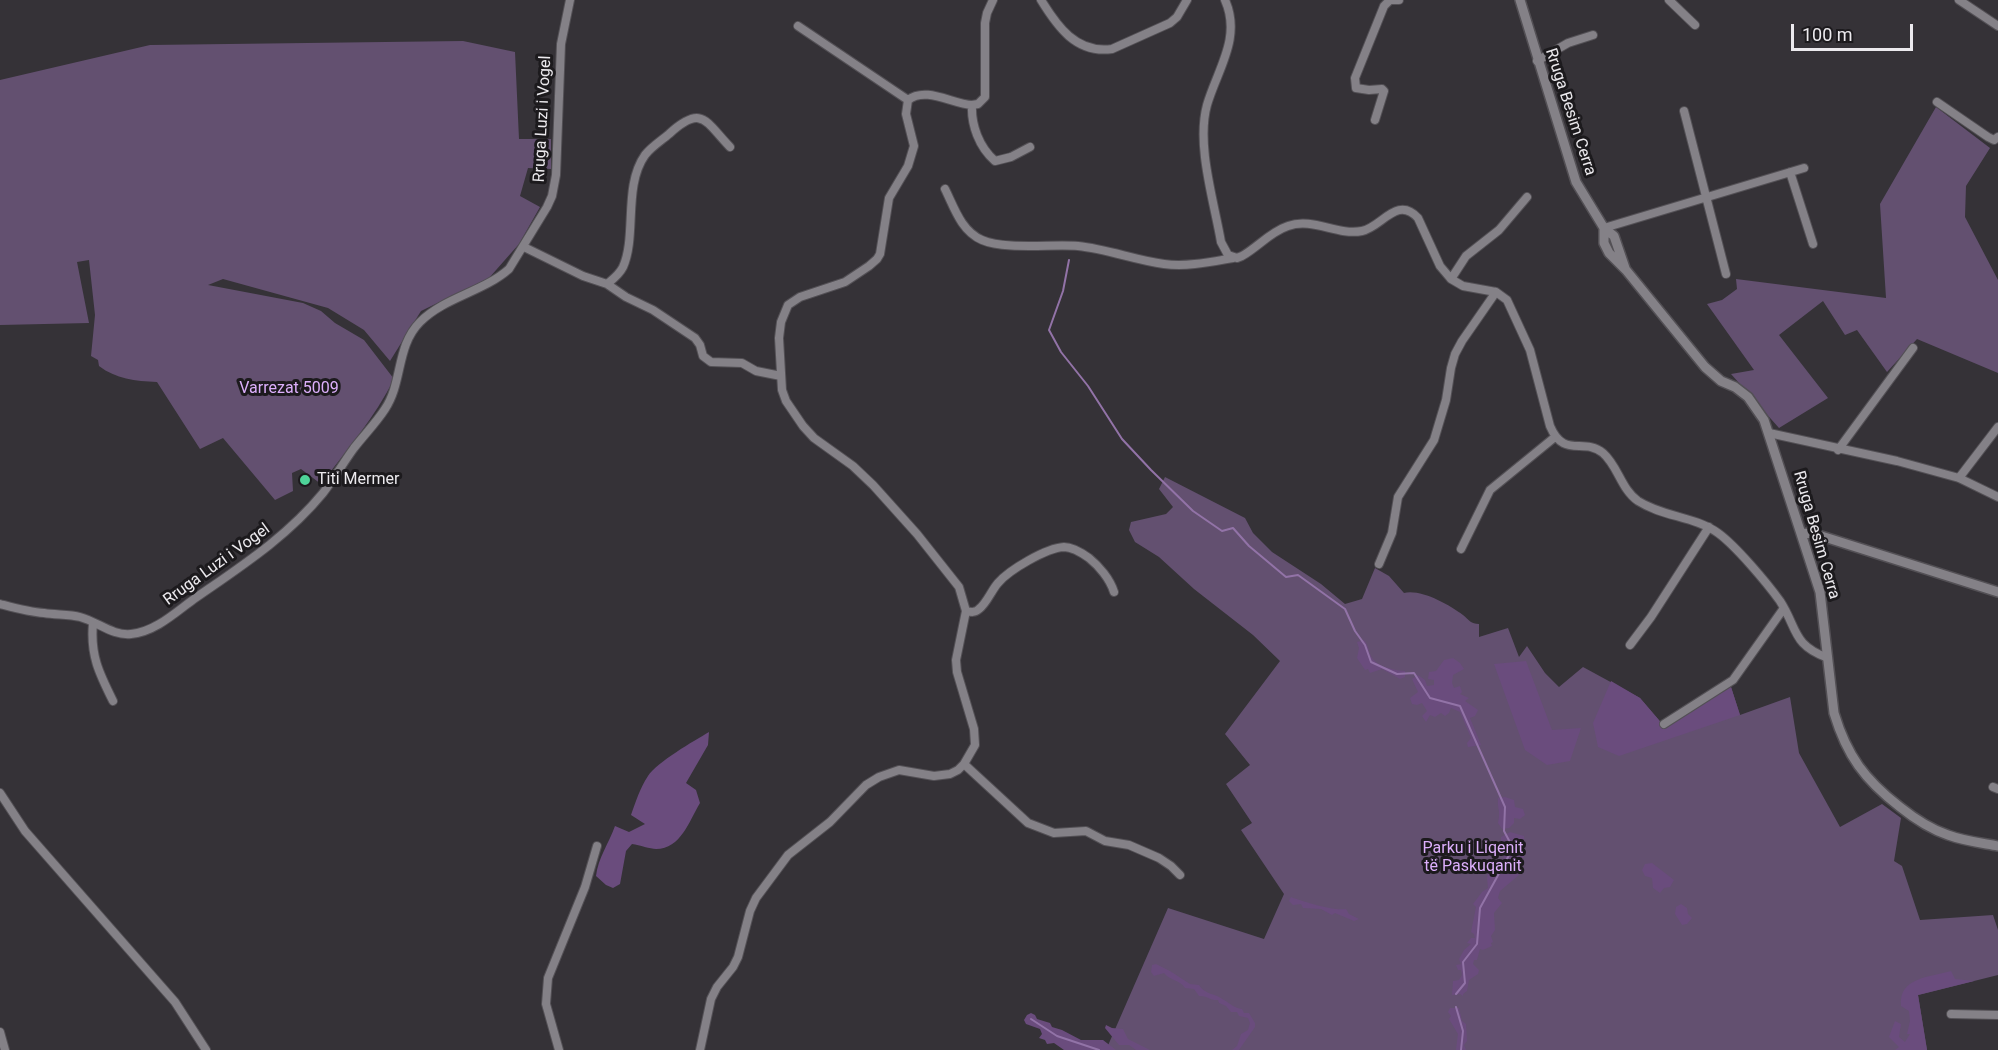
<!DOCTYPE html>
<meta charset="utf-8">
<style>
body{margin:0}
#map{position:relative;width:1998px;height:1050px;overflow:hidden;background:#353237;font-family:Roboto,sans-serif}
canvas{display:block}
.scale{position:absolute;left:1791px;top:24px;width:122px;height:27px;box-sizing:border-box;border:3px solid #eceaee;border-top:0;padding-left:8px;font-size:18px;line-height:21px;white-space:nowrap;color:#eceaee;-webkit-text-stroke:4px #1c1a1d;paint-order:stroke}
</style>
<div id="map">
<canvas width="1998" height="1050"></canvas>
<div class="scale">100 m</div>
</div>
<script>
const ctx = document.querySelector('canvas').getContext('2d');
ctx.lineJoin = 'round';
function fill(path, color) {
  ctx.fillStyle = color;
  ctx.fill(path, 'evenodd');
}
function trace(path, color, width, dash) {
  ctx.strokeStyle = color;
  ctx.lineWidth = width;
  ctx.lineCap = dash ? 'butt' : 'round';
  ctx.setLineDash(dash || []);
  ctx.stroke(path);
}
function label(font, color, halo, rows, align = 'center') {
  ctx.font = font + ' Roboto,sans-serif';
  ctx.lineWidth = 6;
  ctx.setLineDash([]);
  ctx.textBaseline = 'middle';
  ctx.strokeStyle = halo;
  ctx.fillStyle = color;
  for (const [text, x, y, turn = 0] of rows) {
    ctx.save();
    ctx.translate(x, y);
    ctx.rotate((+turn || 0) * Math.PI / 180);
    ctx.textAlign = isNaN(turn) ? turn : align;
    if (halo) ctx.strokeText(text, 0, 0);
    ctx.fillText(text, 0, 0);
    ctx.restore();
  }
}
fill(new Path2D(`
 M463,41L515,52L519,139H551V169L528,168L520,196L540,207L519,244L489,278L421,311L390,361L364,330L328,308L223,279L208,285L303,303L321,311L335,323L364,340L394,379C375,417 347,450 321,484L301,469L292,473L293,491L275,500L223,438L200,449L157,382C135,381 116,379 99,366L98,360L91,356L95,315L89,260L77,262L89,323L0,325V80L150,45Z
 M1936,107L1990,148L1966,186L1965,217L1998,280V373L1917,339L1887,372L1857,330L1845,335L1823,301L1779,335L1828,398L1779,428L1731,374L1754,370L1707,304L1722,300L1737,289L1736,279L1886,298L1880,204Z
 M1165,477L1245,518L1253,533L1272,552L1321,584L1345,604L1362,599L1375,568L1389,576L1404,593C1421,589 1448,604 1463,615C1469,620 1471,624 1479,624V637L1508,628L1519,657L1527,646L1545,673L1559,687L1583,667L1640,698L1664,726L1731,687L1740,715L1790,697L1799,753L1840,827L1882,804L1901,818L1894,861L1902,866L1920,920L1993,915L1998,930V975L1918,995L1927,1050H1106L1168,908L1264,939L1284,894L1241,830L1252,823L1226,784L1250,765L1225,734L1280,661L1253,635L1194,589L1159,557L1135,542L1129,530L1131,522L1166,514L1173,507L1159,489Z`), '#635070');
fill(new Path2D(`
 M1364,640C1368,645 1368,648 1370,654C1375,667 1393,670 1405,671V677L1400,679L1382,669L1370,673L1368,669L1365,670L1357,658L1359,648L1357,642Z
 M1453,658L1460,663L1464,669L1453,675L1452,683L1454,688L1460,686L1462,692L1460,694L1469,698L1465,701L1478,710L1475,716L1470,718L1481,745L1468,747L1467,743L1471,738L1460,712L1451,708L1449,713L1445,716L1441,713L1435,717L1430,715L1426,722L1422,716L1427,711L1422,703L1417,705L1412,704L1410,698L1418,692L1412,679L1418,675L1425,680L1427,686L1434,685V680L1428,679L1429,672L1436,671L1444,660Z
 M1526,661L1552,730L1581,728L1570,761L1547,765L1525,750L1494,664Z
 M1611,681L1640,698L1664,726L1731,687L1740,715L1619,756L1598,747L1593,723Z
 M709,732L708,745L686,783L696,790L700,803C689,821 681,849 656,849C650,849 640,845 632,844L626,851L620,884L613,888L606,885L596,876C598,858 609,843 615,826L629,832L645,824L631,815C636,801 640,788 648,776C657,762 694,741 709,732Z
 M1505,797L1514,800L1515,807L1523,809L1525,815L1520,819L1514,818V823L1509,828L1502,829L1498,823C1501,810 1497,809 1498,798Z
 M1510,832L1524,836V857L1521,859L1519,875L1500,891L1498,898L1502,903L1494,913L1495,930L1491,936L1493,942L1491,943L1492,946L1483,950L1480,949L1477,960H1474L1473,964L1479,970L1478,974L1469,980L1467,991L1463,994V996L1460,994L1452,995L1453,981L1459,980L1462,975L1461,970H1458L1456,965L1461,964L1459,959L1464,950L1471,944L1467,943L1471,938H1475L1474,934L1471,932L1476,907L1473,904L1482,892L1488,888L1487,878L1488,873L1486,870L1492,869L1498,860L1503,859L1506,850L1505,845L1501,842V837Z
 M1652,863L1674,880L1670,887L1664,888L1660,893L1653,888L1652,878L1645,876L1642,870L1645,864Z
 M1291,897C1304,902 1333,911 1346,909L1349,914L1359,919L1354,921L1335,913L1332,915L1321,909L1303,908L1301,904L1293,905L1289,901Z
 M1681,904L1687,908L1688,914L1692,918L1687,924L1682,925L1675,914L1676,907Z
 M1156,964L1170,971L1190,984L1199,985C1205,995 1215,993 1224,1000C1231,1004 1234,1008 1242,1009L1244,1013H1249L1255,1023V1027L1239,1050H1232L1237,1046L1241,1034L1248,1030L1250,1023L1248,1018L1239,1016L1237,1012H1231L1226,1006L1219,1003L1218,1000C1210,1001 1207,995 1199,996L1194,989L1185,988C1180,980 1169,980 1164,973L1154,976L1151,972L1152,965Z
 M1951,971L1955,979L1974,981L1918,995L1927,1050H1895L1899,1047L1889,1037L1895,1021L1901,1024L1899,1037L1905,1042L1910,1034H1907L1910,1021L1909,1011L1901,1006C1898,977 1931,977 1951,971Z
 M1450,1008H1459L1462,1021L1466,1024L1467,1041L1464,1045L1466,1050H1456L1458,1034L1449,1019L1451,1016L1448,1012Z
 M1031,1013L1035,1015L1037,1019L1050,1023L1052,1027L1062,1030L1081,1040H1103L1116,1050H1064L1054,1043L1047,1044L1045,1040L1039,1038L1042,1034L1040,1029L1026,1024L1024,1020L1027,1015Z
 M1106,1025L1112,1028L1123,1029L1128,1039L1150,1050H1136L1129,1045H1119L1105,1028Z`), '#6a4c7d');
trace(new Path2D(`
 M1069,260L1063,291L1049,330L1061,352L1088,386L1122,439L1151,470L1193,511L1222,531L1233,528L1249,546L1286,577L1298,575L1345,609L1355,631L1365,645L1371,662L1397,674L1414,673L1430,698L1460,706L1505,807L1504,831L1513,848L1480,908L1477,944L1463,962L1465,983L1456,994
 M1456,1007L1463,1031L1461,1050
 M1031,1019L1057,1036L1099,1050`), '#9273a7', 2);
const minor = new Path2D(`
 M1041,0C1057,26 1076,54 1112,49L1170,23L1177,17L1187,0
 M1225,0C1242,38 1217,70 1207,105C1196,145 1214,201 1221,242L1228,255L1237,258L1242,256C1258,247 1270,232 1288,226C1313,217 1337,236 1362,231C1382,227 1397,195 1418,218L1440,266L1451,279L1463,286L1496,292L1507,300L1530,350L1550,426C1564,459 1583,437 1603,453C1618,466 1621,489 1638,501C1663,517 1694,516 1718,533C1736,546 1767,583 1780,601C1798,629 1792,645 1828,658
 M1669,0L1695,25
 M1959,0L1998,26
 M798,26L908,100
 M1537,61L1568,43L1593,35
 M1937,102L1988,137L1994,140L1998,137
 M972,105C971,125 979,147 995,161L1011,157L1030,147
 M1684,111L1726,274
 M1375,120L1384,91L1382,89L1369,90L1356,88L1355,78L1384,6L1390,0H1399
 M1790,172L1813,244
 M945,189C954,207 961,231 982,240C1005,250 1051,244 1078,246C1107,249 1135,260 1164,264C1187,267 1210,262 1233,258
 M1604,228L1804,168
 M524,247L583,276L607,284L626,297L653,310L695,338L700,345L703,356L711,362L742,363L756,371L781,376
 M1451,279L1466,256L1499,230L1527,197
 M607,284C613,279 619,275 623,267C637,236 623,186 645,155C651,147 662,140 669,134C702,104 705,121 730,147
 M1769,433L1897,461L1959,478L1998,497
 M1838,450L1913,348
 M1959,478L1998,427
 M1461,549L1490,490L1555,437
 M1379,564L1392,533L1398,497L1434,440L1446,400L1451,368L1455,354L1462,341L1496,292
 M0,604C15,608 29,612 44,613C56,615 69,614 80,617C98,622 113,636 131,634C155,632 176,612 194,599C240,567 287,537 323,493C334,479 343,463 354,448C364,435 376,423 385,409C403,382 396,346 420,322C445,297 483,292 509,269L547,207L552,196L556,175L561,44L570,0
 M966,611C971,612 975,613 979,609C987,603 991,591 998,583C1009,570 1046,548 1064,547C1073,547 1082,553 1089,558C1099,566 1110,579 1114,592
 M93,623C90,655 99,673 113,701
 M1630,645L1651,617L1709,527
 M1664,724L1733,680L1784,608
 M964,764L1028,823L1054,833L1086,831L1105,841L1129,845L1159,858L1171,866L1180,875
 M1993,787L1998,789
 M0,793L25,831L175,1002L206,1050
 M1951,1014L1998,1015
 M0,1032L5,1050
 M559,1050L546,1004L548,978L585,887L597,846
 M700,1050L711,999L717,987L733,967L738,957L750,911L756,898L788,855L830,822L866,785L879,777L899,770L934,776L950,774L958,770L964,764L975,745L974,729L957,672L956,660L966,611L959,587L917,534L873,485L853,466L814,438L803,426L786,401L782,390L779,338L781,322L788,305L800,297L845,282L869,266L877,259L880,254L889,198L908,166L914,146L906,114L908,100C926,86 952,104 972,105L978,104L985,97V23L987,13L993,0`);
const tertiary = new Path2D(`
 M1520,0L1576,182L1604,228L1614,236L1625,268
 M1604,228V243L1609,253L1626,270L1705,367L1721,381L1735,387L1748,397L1764,420L1820,592L1834,713C1847,756 1865,780 1900,807C1915,819 1930,829 1948,835C1964,841 1982,843 1998,846
 M1802,533L1815,534L1998,592`);
trace(minor, '#535055', 10);
trace(tertiary, '#535055', 12);
trace(minor, '#848187', 8);
trace(tertiary, '#848187', 9);
for (const [x, y, r, color] of [
 [305,480,6,"#4ed399"]
]) {
  const dot = new Path2D();
  dot.arc(x, y, r, 0, 2 * Math.PI);
  ctx.fillStyle = color;
  ctx.fill(dot);
  trace(dot, '#1c1a1d', 2);
}
label('16px', '#eceaee', '#1c1a1d', [
 ["Rruga Besim Cerra",1570,112,72],
 ["Rruga Luzi i Vogel",543,119,-87],
 ["Rruga Besim Cerra",1816,535,74],
 ["Rruga Luzi i Vogel",217,565,-36]
]);
label('16px', '#dcaffb', '#1c1a1d', [
 ["Varrezat 5009",289,389],
 ["Parku i Liqenit",1473,849],
 ["të Paskuqanit",1473,867]
]);
label('16px', '#eceaee', '#1c1a1d', [
 ["Titi Mermer",317,480]
], 'left');
</script>
